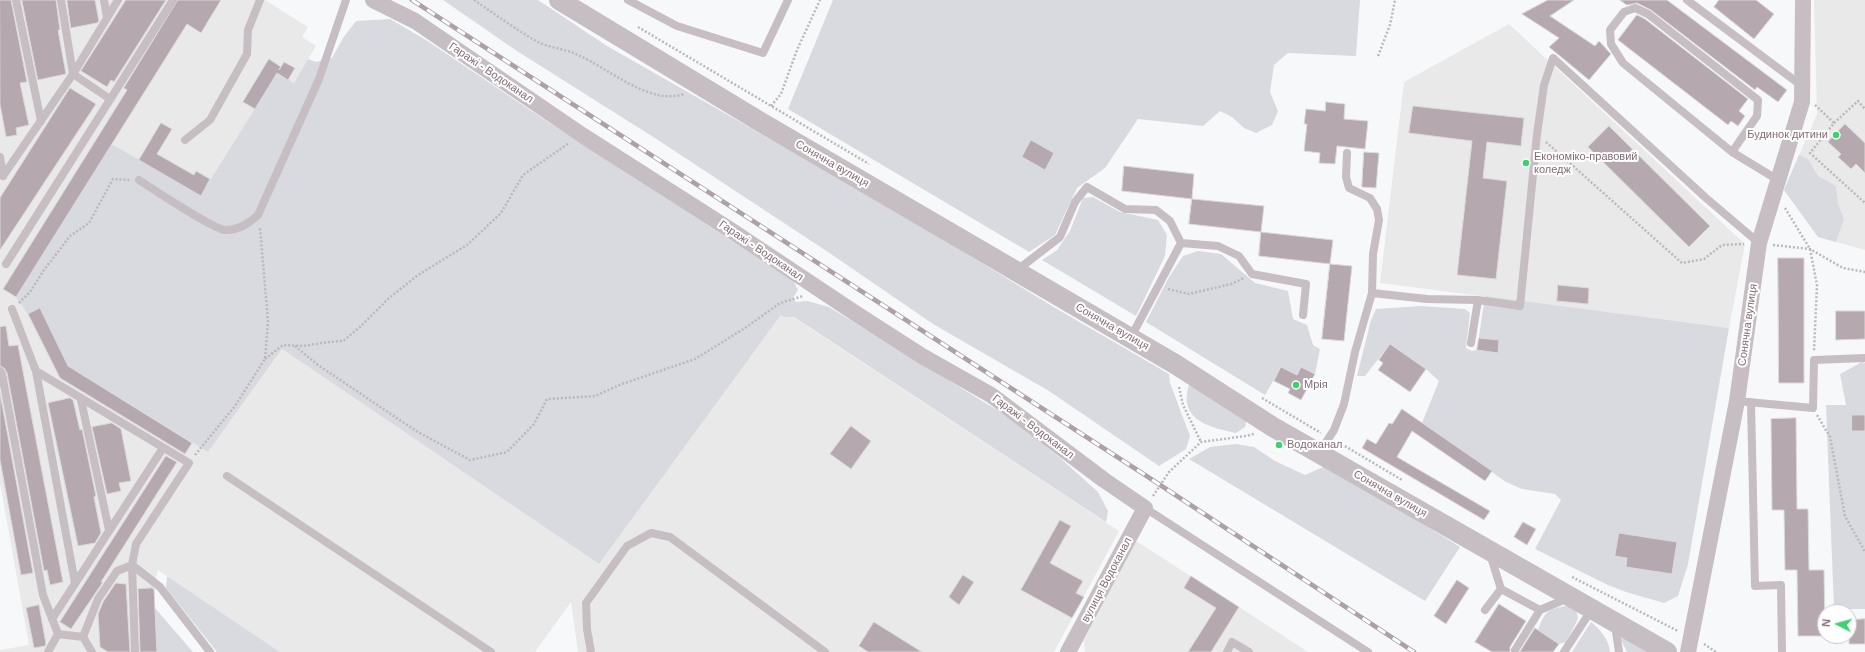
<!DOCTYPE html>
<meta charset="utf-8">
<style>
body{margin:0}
#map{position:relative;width:1865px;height:652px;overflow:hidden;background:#f7f8f9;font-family:Helvetica,sans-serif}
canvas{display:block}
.north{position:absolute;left:1817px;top:604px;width:40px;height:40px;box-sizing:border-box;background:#fff;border:1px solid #cec4c8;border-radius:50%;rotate:276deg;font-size:11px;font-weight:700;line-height:16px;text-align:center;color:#846b76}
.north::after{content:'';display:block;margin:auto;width:14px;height:18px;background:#3ed16f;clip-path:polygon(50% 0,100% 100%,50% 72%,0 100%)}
</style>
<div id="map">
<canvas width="1865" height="652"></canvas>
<div class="north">N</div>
</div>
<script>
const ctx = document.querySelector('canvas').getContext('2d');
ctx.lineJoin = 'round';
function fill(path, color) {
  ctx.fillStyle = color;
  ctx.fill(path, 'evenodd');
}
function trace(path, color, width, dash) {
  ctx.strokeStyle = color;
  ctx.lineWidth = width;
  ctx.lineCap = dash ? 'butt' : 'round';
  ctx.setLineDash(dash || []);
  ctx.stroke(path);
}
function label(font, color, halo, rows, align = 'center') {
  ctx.font = font + ' Helvetica,sans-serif';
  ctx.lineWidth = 4;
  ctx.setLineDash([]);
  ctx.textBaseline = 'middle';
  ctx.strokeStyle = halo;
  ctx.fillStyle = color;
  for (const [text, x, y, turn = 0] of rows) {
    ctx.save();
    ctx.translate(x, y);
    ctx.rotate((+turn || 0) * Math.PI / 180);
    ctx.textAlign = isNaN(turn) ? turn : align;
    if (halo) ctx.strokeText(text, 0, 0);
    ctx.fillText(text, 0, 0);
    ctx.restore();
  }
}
fill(new Path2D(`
 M0,0H265L308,27L302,37L316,46L294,83L277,73L201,196L40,308L208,452L282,349L599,564L784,311L1119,531L1054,652H578L571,602L535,652H280L158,570L154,588L157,652H0V650L29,645L0,483Z
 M1814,0H1865V250L1818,237L1784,190L1817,114Z
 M1509,24L1745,244L1729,328L1380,283L1404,82Z
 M1136,541L1239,607L1308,652H1085L1084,640Z`), '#eae9ea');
fill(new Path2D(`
 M443,0H538L607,46L900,213L1052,306L1169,374L1170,383L1190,436L1186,449L1159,466L1049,391L933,324L831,254L658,140L517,51Z
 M833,0H1360L1356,56L1288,53L1274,65L1270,92L1278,111L1272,125L1256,133L1244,128L1232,117L1220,111L1203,126L1138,119L1105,168L1077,188L1055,235L1029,252L788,109Z
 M390,19L426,40L545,120L793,280L798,290L793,298L796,302L808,301L829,307L1010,418L1059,457L1098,492L1108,511L1106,522L794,317H784L781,315L599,564L282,349L208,452L68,366L40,308L28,314L16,297L111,144L201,195L277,73L294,83L308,59L316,62L332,58L343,38L356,21Z
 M1799,155L1808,159L1818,176L1836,186L1838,204L1844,219L1836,242L1818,237L1784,190Z
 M1093,197L1120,212L1158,220L1167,235L1165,256L1136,316L1042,260L1057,250L1070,231L1083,198Z
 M1198,251L1221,254L1255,283L1288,291L1293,319L1307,325L1313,345L1320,349L1315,374L1301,367L1297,375L1281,367L1265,395L1146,322L1169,277L1183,256Z
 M1485,296L1729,328L1688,564L1678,596L1664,603L1626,592L1608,585L1535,549L1561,500L1555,494L1522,489L1506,482L1422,423L1439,381L1426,369L1390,344L1365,376H1357L1371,320L1376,309L1421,306L1465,309L1470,313L1466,348L1472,351L1477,350Z
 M1862,362L1865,363V609H1834L1826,405H1846L1840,374Z
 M1189,385L1247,418L1245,427L1236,433C1209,427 1178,420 1189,385Z
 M1236,444L1254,447L1275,461L1305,475L1323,467L1370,491L1460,547L1425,601L1189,459L1210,447Z
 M167,576L280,652H217L166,588Z
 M1566,606L1576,609L1578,619L1566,642L1559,644L1538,630C1545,612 1547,609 1566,606Z
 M155,608L193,652H157Z
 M1591,622C1600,629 1609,640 1610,652H1572Z
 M1620,638L1631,639L1650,652H1627Z`), '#d8dadf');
const building = new Path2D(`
 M0,0H11L27,82L20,83L29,125L16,128L17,135L6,137L0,104Z
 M22,0H56L60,30H58L66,74L38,80Z
 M67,0H95L99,21L97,23L71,28Z
 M126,0H166L114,82L111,80L107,87L81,71Z
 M178,0H221L201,33L187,24L16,297L3,289L127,90L124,88Z
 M1548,0H1574L1550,16L1595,46L1599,41L1611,54L1589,80L1549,47L1559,38L1522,14Z
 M1620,0H1667L1787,90L1778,102L1757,87L1755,90L1651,10L1637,3L1627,5Z
 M1719,0H1756L1774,14L1754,39L1714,7Z
 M1637,15L1645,19L1748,99L1739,111L1745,116L1738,126L1731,121L1728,125L1618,40Z
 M269,59L281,67L279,70L284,62L295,68L288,80L277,73L255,109L243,102Z
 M70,88L96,104L0,250V198Z
 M1326,102L1345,104L1344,119L1368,121L1365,149L1337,146L1335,164L1319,163L1320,153L1304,151L1307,124H1304L1306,109L1325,111Z
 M1413,106L1524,118L1521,146L1487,142L1483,178L1507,181L1496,279L1457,275L1472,141L1409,133Z
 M161,123L172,129L157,154L194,175L196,171L210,179L201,196L139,160Z
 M1845,124L1865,143V173L1856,164L1851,169L1838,157L1841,154L1828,142Z
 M1609,126L1710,226L1689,247L1588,147Z
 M1031,140L1054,153L1045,170L1022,157Z
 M1364,152L1379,153L1376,188L1362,187Z
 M1124,166L1194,174L1192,199L1122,191Z
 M1192,199L1264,206L1261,232L1189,224Z
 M1261,232L1333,240L1330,264L1259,256Z
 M1778,258H1804V383H1779Z
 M1330,264L1352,266L1344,341L1322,339Z
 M1558,285L1589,288L1588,304L1557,301Z
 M40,308L68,366L192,443L185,454L60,378L28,314Z
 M1836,311H1865V339L1836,340Z
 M6,326L9,346L18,345L63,582L50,585L47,570L44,571L7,373L4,368L0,366V327Z
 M1479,338L1499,340L1498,353L1477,350Z
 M1390,344L1426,369L1410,392L1378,370L1383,363L1379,360Z
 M1281,367L1297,375L1301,367L1315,374L1301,400L1288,393L1290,389L1274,381Z
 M0,393L33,573L21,575L0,460Z
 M70,398L73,400L80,430L82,429L96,496L94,497L101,533L95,543L78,546L48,403Z
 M1402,409L1492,471L1485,481L1412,431L1397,457L1490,511L1484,520L1362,448L1367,439L1376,444L1389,423L1392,424Z
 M1852,415H1865V431H1852Z
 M1796,418L1797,509H1808L1809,570H1824L1825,636H1798L1797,570H1785L1784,510H1772L1771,419Z
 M112,423L121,429L131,481L119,483L121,491L107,494L92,427Z
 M851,426L871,441L851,469L830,454Z
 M166,456L177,462L101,582H103L71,629L60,622Z
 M1060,520L1071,526L1050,563L1083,581L1076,593L1084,597L1072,618L1021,590Z
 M1523,522L1536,529L1527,545L1514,537Z
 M1619,533L1677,542L1672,574L1626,567L1627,558L1615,556Z
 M963,575L974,582L959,605L949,597Z
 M1191,576L1239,607L1211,652H1188L1216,608L1184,588Z
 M1457,580L1469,588L1446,624L1434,616Z
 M116,583L126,584L130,652H108L100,647L98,614L103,602Z
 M152,588L154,589L157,652H140L138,589Z
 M1499,604L1526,621L1510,647V652H1492L1475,642Z
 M39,605L46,644L45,646L34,648L26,608Z
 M1865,619V644H1849V620Z
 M874,622L922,652H868L859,646Z
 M1535,628L1559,644L1553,652H1520Z`);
fill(building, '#b5a8ae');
trace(building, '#d9dada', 1);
trace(new Path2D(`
 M474,0C495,14 516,30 538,42C550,48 566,49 578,55C608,68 650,106 684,94
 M638,27L869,164
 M1378,56L1390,25L1395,0
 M1815,105L1834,123L1810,153L1865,203
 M771,106L781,94L797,50L820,0
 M1834,123L1858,101L1865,109
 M1546,142L1682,263L1704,259L1722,245L1744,244
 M1785,208L1810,249L1817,285L1814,351
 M1773,245L1810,249L1843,268L1865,272
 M1168,289L1189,294L1231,284L1244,278
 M19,303L30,292L44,270L70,236L89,223L113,179L130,180
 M295,346L318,365L416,431L470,460L507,452L534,424L547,399L595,396L622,384L695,359L745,328L780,303L803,296
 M265,359L283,345L303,346L329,342L343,341L360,327L389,298L418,275L467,245L501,213L523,175L569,143
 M1179,387L1183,405L1201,442
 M1262,398L1321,433
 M1817,415L1830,437L1845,516L1865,552
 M1338,442L1402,480
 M195,455L235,406L265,359L268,321L260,228
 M1153,496L1169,472L1201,442L1246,436L1254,434
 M1572,577L1678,631
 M1704,644L1716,652`), '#bdb7ba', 2.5, [2, 2]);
trace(new Path2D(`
 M16,0L41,121
 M61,0L73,74L110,99
 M104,0L107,18
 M628,0L677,26L763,53L788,0
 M1687,0L1802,86
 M185,140L210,120L247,54L248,30L260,0
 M1732,152L1757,116L1758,100L1648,14L1635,8L1624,12L1610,30L1611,44L1623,63L1732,152L1778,180
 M0,157L3,176
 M3,176L73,74L118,0
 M139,180C151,188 215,230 225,230C239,230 248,224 258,215L319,79L346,0
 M6,264L173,0
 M1016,271L1060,237L1075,202L1087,187L1125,209L1156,210L1170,221L1181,243
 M1372,293L1427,299L1478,300L1471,343
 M1478,300L1520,306L1537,134L1544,85L1553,58L1706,198L1759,243
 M12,309L36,371L189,463L136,544L132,565L135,652
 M1131,337L1181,243L1218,246L1239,256L1252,274L1306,284L1303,315
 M0,371L2,374L43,595L58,634L48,652
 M36,371L75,583
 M81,400L109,530
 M1737,401L1813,408L1814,360L1865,358
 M1751,402L1755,586L1781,585L1782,652
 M1319,453L1334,430L1344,404L1355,352L1372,293L1373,254L1379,220L1377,209L1370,198L1349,188L1346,177L1347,153
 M227,476L491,652
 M1145,508L1368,652
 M1490,554L1501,589L1540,610L1568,598
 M132,565L160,587L210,652
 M1485,610L1501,589
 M52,619L163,448
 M1615,625L1619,652
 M58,634L83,637L92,652
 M83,637L98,599L117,571L132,565
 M1515,650L1540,610
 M591,652L587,629L586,603L627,546L651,533L670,537L825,652
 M1227,652L1232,642L1249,652
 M1564,652L1592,609`), '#c6bec2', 8);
trace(new Path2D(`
 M373,0L415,21L582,135L729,229L855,313L922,356L991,395L1104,480L1145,508L1068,652
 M1688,652L1737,401L1759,243L1802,102L1803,0`), '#c6bec2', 16);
trace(new Path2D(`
 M559,0L759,121L1175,364L1273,427L1667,652`), '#c6bec2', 20);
const rail = new Path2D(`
 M412,0L1145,475L1414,652`);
trace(rail, '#aca1a6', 4.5);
trace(rail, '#fff', 3, [9]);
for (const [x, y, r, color] of [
 [1836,135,4,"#3ed16f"],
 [1526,163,4,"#3ed16f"],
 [1296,385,4,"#3ed16f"],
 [1279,445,4,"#3ed16f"]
]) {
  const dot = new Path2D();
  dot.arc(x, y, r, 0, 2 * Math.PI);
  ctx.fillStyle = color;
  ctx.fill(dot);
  trace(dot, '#fff', 1.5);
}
label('11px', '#846b76', '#fff', [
 ["Гаражі - Водоканал",491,73,34],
 ["Сонячна вулиця",832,164,30],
 ["Гаражі - Водоканал",761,251,34],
 ["Сонячна вулиця",1748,325,-82],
 ["Сонячна вулиця",1112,327,30],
 ["Гаражі - Водоканал",1033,427,37],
 ["Сонячна вулиця",1390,494,30],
 ["вулиця Водоканал",1107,580,-62]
]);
label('11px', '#846b76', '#fff', [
 ["Будинок дитини",1828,135,"right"],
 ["Економіко-правовий",1534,157],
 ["коледж",1534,170],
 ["Мрія",1304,385],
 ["Водоканал",1287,445]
], 'left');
</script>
